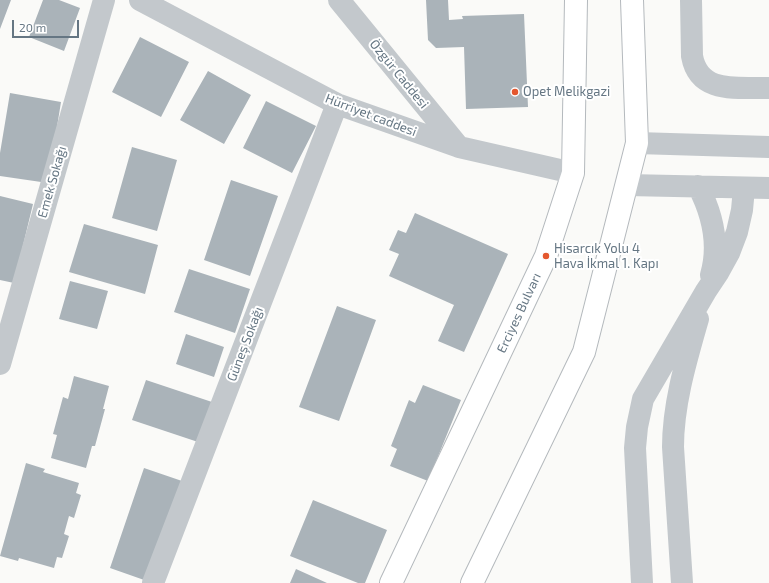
<!DOCTYPE html>
<meta charset="utf-8">
<style>
body{margin:0}
#map{position:relative;width:769px;height:583px;overflow:hidden;background:#fafaf8;font-family:"Exo 2",sans-serif}
canvas{display:block}
.scale{position:absolute;left:12px;top:20px;width:67px;height:18px;box-sizing:border-box;border:2px solid #657683;border-top:0;padding-left:5px;font-size:12px;line-height:14px;white-space:nowrap;color:#657683;-webkit-text-stroke:3px #fff;paint-order:stroke}
</style>
<div id="map">
<canvas width="769" height="583"></canvas>
<div class="scale">20 m</div>
</div>
<script>
const ctx = document.querySelector('canvas').getContext('2d');
ctx.lineJoin = 'round';
function fill(path, color) {
  ctx.fillStyle = color;
  ctx.fill(path, 'evenodd');
}
function trace(path, color, width, dash) {
  ctx.strokeStyle = color;
  ctx.lineWidth = width;
  ctx.lineCap = dash ? 'butt' : 'round';
  ctx.setLineDash(dash || []);
  ctx.stroke(path);
}
function label(font, color, halo, rows, align = 'center') {
  ctx.font = font + ' "Exo 2",sans-serif';
  ctx.lineWidth = 4;
  ctx.setLineDash([]);
  ctx.textBaseline = 'middle';
  ctx.strokeStyle = halo;
  ctx.fillStyle = color;
  for (const [text, x, y, turn = 0] of rows) {
    ctx.save();
    ctx.translate(x, y);
    ctx.rotate((+turn || 0) * Math.PI / 180);
    ctx.textAlign = isNaN(turn) ? turn : align;
    if (halo) ctx.strokeText(text, 0, 0);
    ctx.fillText(text, 0, 0);
    ctx.restore();
  }
}
fill(new Path2D(`
 M0,0H11L0,29Z
 M43,0H59L80,8L64,51L29,37Z
 M426,0H448L449,20L463,19L462,16L524,14L528,107L466,109L464,47L436,48L428,40Z
 M140,37L189,62L161,117L112,92Z
 M208,71L251,95L224,144L180,120Z
 M10,93L61,102L48,183L0,176V153Z
 M266,101L316,126L292,173L243,148Z
 M132,147L177,160L157,231L112,218Z
 M231,180L278,196L250,276L204,260Z
 M0,196L33,204L14,283L0,280Z
 M415,213L508,254L464,352L438,341L454,305L389,276L399,254L389,250L398,230L406,233Z
 M84,224L158,245L145,294L69,272Z
 M189,269L250,289L235,333L174,312Z
 M70,281L108,291L97,329L59,319Z
 M337,306L376,320L339,421L299,407Z
 M186,334L224,347L214,377L176,364Z
 M74,376L109,386L103,409H105L95,446H92L86,468L51,458L57,435L53,434L63,397L68,399Z
 M146,380L215,403L201,443L132,420Z
 M423,385L461,400L428,481L390,466L397,449L391,446L409,400L415,403Z
 M26,463L45,469L43,472L79,483L76,493L81,495L74,518L69,516L64,534L69,536L62,558L57,557L54,568L19,558L18,561L0,556Z
 M144,468L182,481L147,581L110,568Z
 M313,500L387,530L365,583H358L290,556Z
 M296,569L327,583H290Z`), '#aab3b9');
const highway = new Path2D(`
 M391,583L546,256L573,173L576,0
 M472,583L584,352L637,143L632,0`);
trace(highway, '#b4b9bd', 24);
trace(new Path2D(`
 M140,0L337,104L459,147L573,173
 M339,0L459,147
 M691,0L692,56C699,95 738,87 769,88
 M637,143L769,147
 M627,185L769,188
 M698,186C713,215 720,244 711,275
 M0,364L104,0
 M153,583L337,104
 M642,583L635,448L637,427L643,399L706,291L718,273L729,253L737,232L742,210L744,188
 M682,583L673,447C673,404 686,361 698,319`), '#c3c8cc', 22);
trace(highway, '#fff', 22);
for (const [x, y, r, color] of [
 [515,92,4,"#e4572e"],
 [546,256,4,"#e4572e"]
]) {
  const dot = new Path2D();
  dot.arc(x, y, r, 0, 2 * Math.PI);
  ctx.fillStyle = color;
  ctx.fill(dot);
  trace(dot, '#fff', 1.5);
}
label('13px', '#657683', '#fff', [
 ["Özgür Caddesi",399,74,51],
 ["Hürriyet caddesi",371,115,21],
 ["Emek Sokağı",52,182,-74],
 ["Erciyes Bulvarı",519,313,-65],
 ["Güneş Sokağı",245,344,-69]
]);
label('13px', '#657683', '#fff', [
 ["Opet Melikgazi",523,92],
 ["Hisarcık Yolu 4",554,249],
 ["Hava İkmal 1. Kapı",554,264]
], 'left');
</script>
